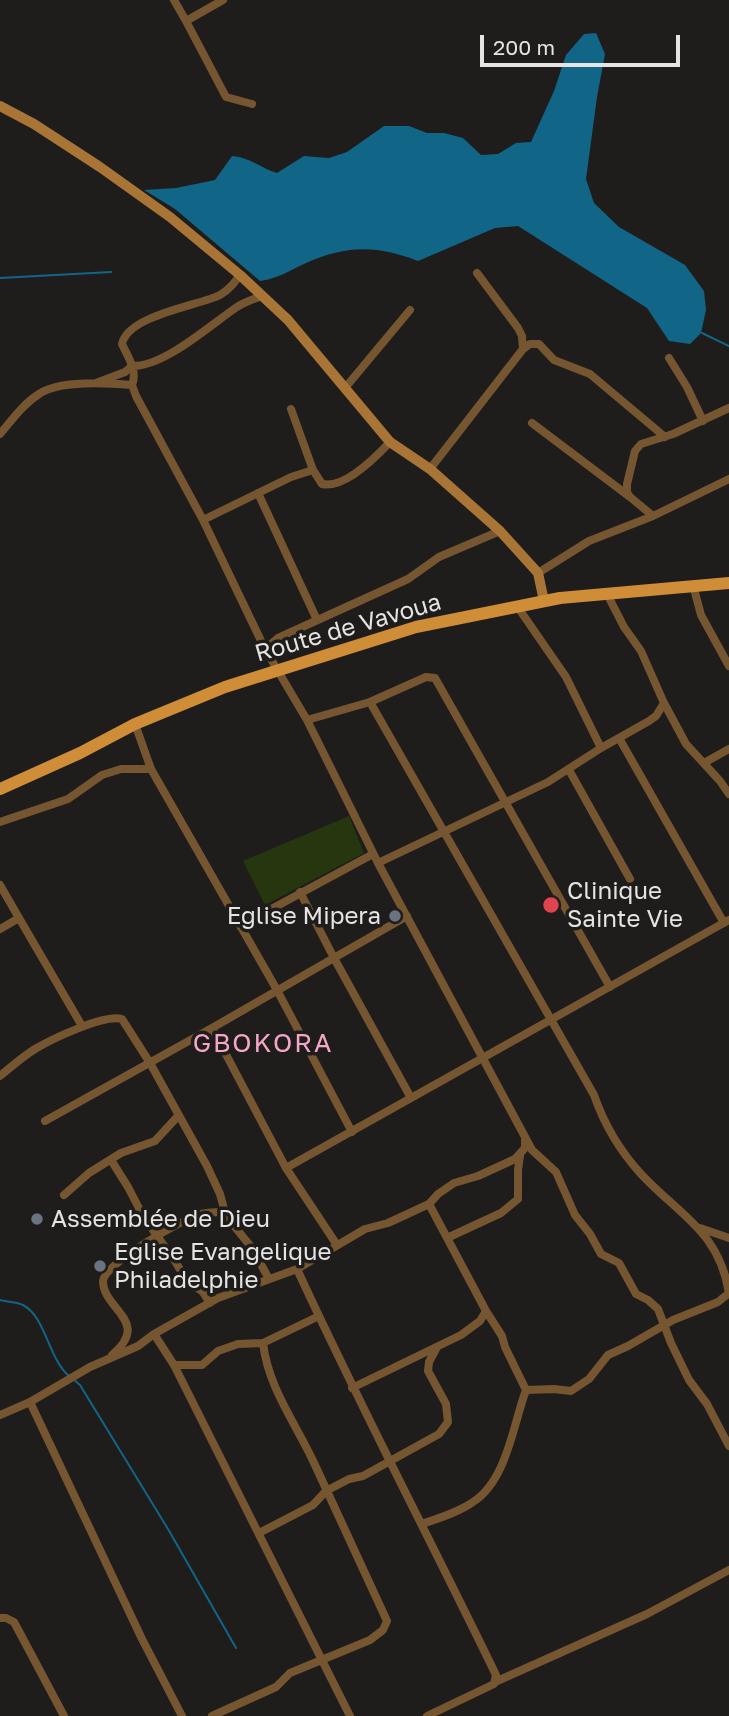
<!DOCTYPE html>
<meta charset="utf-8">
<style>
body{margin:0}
#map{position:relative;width:729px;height:1716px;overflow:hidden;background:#1f1d1c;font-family:"Golos Text",sans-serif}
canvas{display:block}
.scale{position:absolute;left:480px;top:35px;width:200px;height:32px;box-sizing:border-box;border:4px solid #e5e4e3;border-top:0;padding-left:9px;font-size:21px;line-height:24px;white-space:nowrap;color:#e5e4e3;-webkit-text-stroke:5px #1f1d1c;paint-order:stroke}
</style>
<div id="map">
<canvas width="729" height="1716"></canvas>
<div class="scale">200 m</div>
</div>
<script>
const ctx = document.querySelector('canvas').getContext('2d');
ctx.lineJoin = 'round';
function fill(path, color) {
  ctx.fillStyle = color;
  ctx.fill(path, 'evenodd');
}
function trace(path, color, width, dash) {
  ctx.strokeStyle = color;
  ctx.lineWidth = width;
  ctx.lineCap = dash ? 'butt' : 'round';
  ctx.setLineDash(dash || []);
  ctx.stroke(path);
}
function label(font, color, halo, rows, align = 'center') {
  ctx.font = font + ' "Golos Text",sans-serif';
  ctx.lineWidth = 7;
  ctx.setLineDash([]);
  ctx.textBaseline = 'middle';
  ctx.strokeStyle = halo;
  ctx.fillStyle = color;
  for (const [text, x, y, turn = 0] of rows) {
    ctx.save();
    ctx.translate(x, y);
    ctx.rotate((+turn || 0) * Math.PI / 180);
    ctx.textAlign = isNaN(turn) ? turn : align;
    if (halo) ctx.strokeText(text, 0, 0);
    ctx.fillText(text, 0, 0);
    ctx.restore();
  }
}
fill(new Path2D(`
 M349,816L364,853L265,905L243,861Z`), '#26370f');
fill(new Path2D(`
 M596,33L605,54L597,97L586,179L594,203L619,227L685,265L704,291L706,310L701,333L690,344L669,341L647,308L518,226L495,228L418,261C378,245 346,245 306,263C288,271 280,278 260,281L175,209L144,190L176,188L215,180L232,156C249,157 261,168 277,173L304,156L329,158L347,152L384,126H409L427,133H444L463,138L481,155L498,154L516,143L531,142L554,91L566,55L584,34Z`), '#116587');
trace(new Path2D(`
 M0,278L111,272
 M702,333L729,346
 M0,1300C7,1302 17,1302 23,1305C46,1317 48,1358 69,1376
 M73,1379L80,1385L168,1529L236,1648`), '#116587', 2);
trace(new Path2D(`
 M174,0L186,21
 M223,0L186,21L226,97L252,104
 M477,273L518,328L522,336L523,349
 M240,275C234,283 229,290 220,295C198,306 128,315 122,344C128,357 138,371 132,385L136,396L203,520L265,649L307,720L378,863L532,1150L556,1172L575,1215L590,1234L601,1254L619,1263L636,1294L648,1300L658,1309L671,1343L689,1380L707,1404L729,1446
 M669,358L687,387L703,421
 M96,383L125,372L132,366C164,367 210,325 237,307C244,302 254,299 262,296
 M345,388L410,310
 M291,409L313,470
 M532,423L630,497
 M0,434C12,420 23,404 39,394C59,380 108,383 132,385
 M430,469L523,349L530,344H539L554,360L590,374L665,437
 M258,493L317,620
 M653,516L630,497L627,492V484L635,451L641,444L673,434L729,408
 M203,520L291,477L313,470L322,484C344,489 376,457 390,442
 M538,573L589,541L653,516L729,479
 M693,585L701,615L729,666
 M606,592L624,627L641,651L664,703L686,744L720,781L729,794
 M517,606L566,677L601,748
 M265,649L278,638L408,579L439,557L500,531
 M370,702L426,677L435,678L610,987
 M307,720L370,702L594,1095C604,1124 620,1151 641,1174C679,1215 719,1231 729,1293L718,1302L673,1320L628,1346L608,1355L589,1379L571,1391L554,1389L526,1390
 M135,724L151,769L277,990L352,1132
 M619,738L724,923
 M704,763L729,749
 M569,770L630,879
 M0,822L68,799L102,775L121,769H151
 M378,863L548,782L601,748L649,721L656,716L664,703
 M0,885L19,918L0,929
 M300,892L334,958L411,1098
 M19,918L82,1026
 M240,926L373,854
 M212,1028L286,1168L337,1245
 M0,1076C11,1067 22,1057 35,1049C52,1039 104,1014 122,1019L150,1063L207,1166L220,1194L226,1216L252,1248L269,1279
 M45,1121L212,1028L407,916
 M111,1160L128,1187L143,1216L175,1261L186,1280L203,1292L210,1303
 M286,1168L729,920
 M64,1195L89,1173L121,1153L155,1141L178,1116
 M700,1228L729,1238
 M447,1238L501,1213L518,1199V1170L520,1156
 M297,1269C360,1406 430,1539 496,1675L494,1684L427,1716
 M154,1334L174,1365L350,1716
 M112,1355C152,1321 103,1310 103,1281C104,1264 181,1220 198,1215C206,1212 216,1212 225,1212
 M174,1365H202L218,1351L238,1344L263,1343L319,1316
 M352,1388L461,1335L480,1321L486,1311
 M30,1402L142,1639L182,1716
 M0,1415L30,1402L90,1367L138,1346L154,1334L218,1298L297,1269L365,1229L388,1223L429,1204L438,1194L454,1183L478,1176L515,1159L525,1148V1140
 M422,1524C439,1518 459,1512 473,1502C507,1480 513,1425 526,1390L505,1347L502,1336L486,1311L429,1204
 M259,1533L313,1505L326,1491L349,1479L363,1476L439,1434L448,1422L446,1404L428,1371L429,1362L437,1347
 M0,1618H6L14,1622L64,1716
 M495,1682L647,1614L729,1570
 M212,1716L276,1687L290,1673L370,1640L383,1630L387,1621C363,1569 339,1517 315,1465C297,1425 268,1388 263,1343`), '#765630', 8);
trace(new Path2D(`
 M0,106L34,124L100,167L170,217L240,275L288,320L390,442L430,469L500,531L538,573L544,601`), '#a97536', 10);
trace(new Path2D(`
 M0,789L80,753L135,724L225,687L416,627L560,598L729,583`), '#d08d37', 12);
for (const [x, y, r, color] of [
 [551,905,9,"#e0444e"],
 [395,916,7,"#6b7280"],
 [37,1219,7,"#6b7280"],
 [100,1266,7,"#6b7280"]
]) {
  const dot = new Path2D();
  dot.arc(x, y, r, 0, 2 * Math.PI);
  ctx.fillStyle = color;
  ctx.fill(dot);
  trace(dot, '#1f1d1c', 2.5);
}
label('24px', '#e5e4e3', '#1f1d1c', [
 ["Route de Vavoua",348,628,-16]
]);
label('24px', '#e5e4e3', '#1f1d1c', [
 ["Clinique",567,891],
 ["Sainte Vie",567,919],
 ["Eglise Mipera",381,916,"right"],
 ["Assemblée de Dieu",51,1219],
 ["Eglise Evangelique",114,1252],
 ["Philadelphie",114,1280]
], 'left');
ctx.letterSpacing = '2px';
label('26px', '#f4a6c6', '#1f1d1c', [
 ["GBOKORA",263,1044]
]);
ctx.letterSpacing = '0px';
</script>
